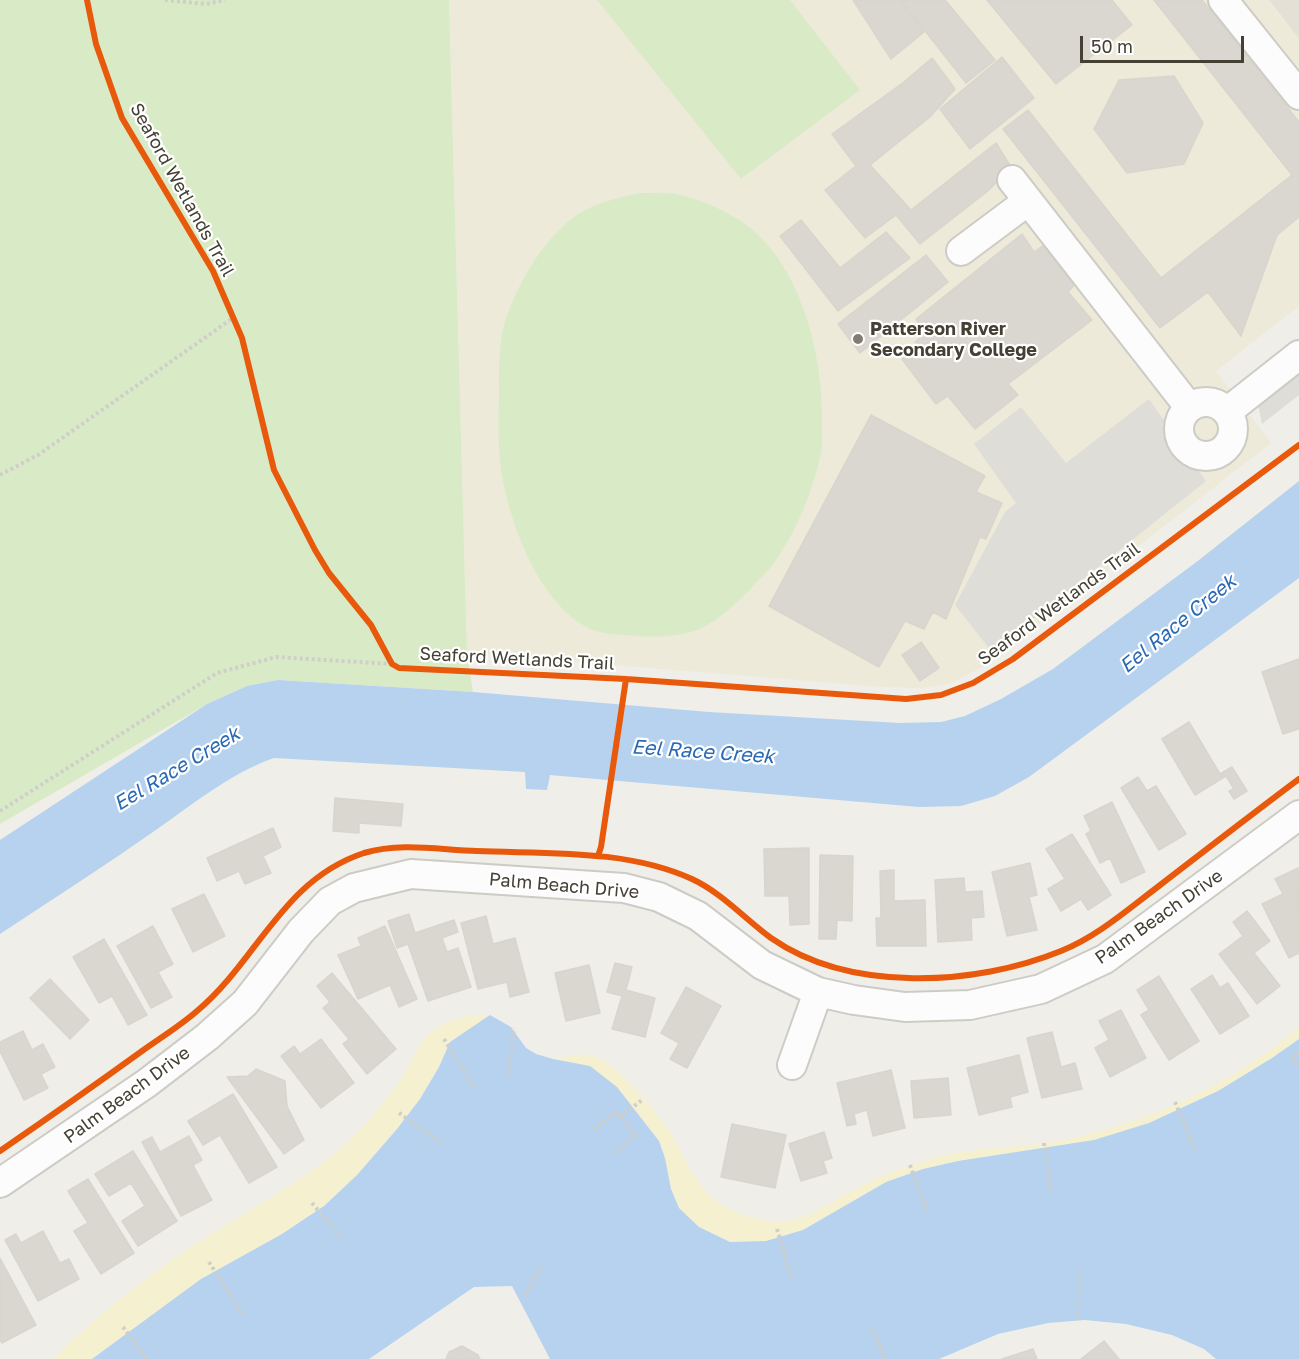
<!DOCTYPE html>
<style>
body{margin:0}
#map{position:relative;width:1299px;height:1359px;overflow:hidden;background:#f0eee8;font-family:"Golos Text",sans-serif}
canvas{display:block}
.scale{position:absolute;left:1080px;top:36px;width:164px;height:27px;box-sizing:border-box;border:3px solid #454034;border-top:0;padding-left:8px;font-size:18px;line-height:21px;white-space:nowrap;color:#454034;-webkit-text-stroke:4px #fff;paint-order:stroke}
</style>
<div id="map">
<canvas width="1299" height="1359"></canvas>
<div class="scale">50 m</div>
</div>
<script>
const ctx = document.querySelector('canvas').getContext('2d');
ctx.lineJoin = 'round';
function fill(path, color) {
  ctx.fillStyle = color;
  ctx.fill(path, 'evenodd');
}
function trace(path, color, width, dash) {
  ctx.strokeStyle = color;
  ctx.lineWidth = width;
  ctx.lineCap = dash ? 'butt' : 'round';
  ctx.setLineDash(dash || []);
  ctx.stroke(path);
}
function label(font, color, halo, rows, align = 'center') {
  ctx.font = font + ' "Golos Text",sans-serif';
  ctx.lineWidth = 4.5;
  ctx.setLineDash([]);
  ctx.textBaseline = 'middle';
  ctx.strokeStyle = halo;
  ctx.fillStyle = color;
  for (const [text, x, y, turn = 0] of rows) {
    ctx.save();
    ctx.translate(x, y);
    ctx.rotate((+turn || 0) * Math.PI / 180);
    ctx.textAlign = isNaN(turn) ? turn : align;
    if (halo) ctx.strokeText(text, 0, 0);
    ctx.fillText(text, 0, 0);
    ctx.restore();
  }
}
fill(new Path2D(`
 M1269,0H1299V39Z`), '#e4e0d5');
fill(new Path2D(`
 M449,0H1269L1299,39V306L1216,371L1271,443L986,665L950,684L920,688L880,687L467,653Z`), '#eeead9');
fill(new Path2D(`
 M0,0H449L467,653L473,692L278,680L247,686L207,704L0,824Z
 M597,0H790L860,90L741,179Z
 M639,193C651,193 664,192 676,194C698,198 732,213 749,227C802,268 824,359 822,423C822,433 823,444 821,453C813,490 797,531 775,561C770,569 762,577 755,584C738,602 715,625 691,632C670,638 645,637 624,635C614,635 602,633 593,630C541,608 511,527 502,476C498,450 498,422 499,396C499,372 498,345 505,322C516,288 536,252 562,227C584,205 610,200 639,193Z`), '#d9ebc6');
fill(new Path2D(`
 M470,1015H490L450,1042L439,1067L420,1099L397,1129L357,1175L324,1206L97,1354L92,1359H53C103,1309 158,1267 218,1230C267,1199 311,1177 353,1137C374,1117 392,1093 407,1069C415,1056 420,1041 432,1031C443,1023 457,1019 470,1015Z
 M1299,1027V1039L1272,1058L1218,1091L1149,1123L1094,1140L958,1161L923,1169L886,1182L803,1230L766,1241L730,1242L699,1227L679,1208L671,1189L665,1158L659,1141L617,1087L553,1059C565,1058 577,1053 589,1055C613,1058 656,1110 669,1131C692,1167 697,1198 741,1214C797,1236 821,1205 867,1183C887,1174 908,1166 930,1159C969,1147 1011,1149 1051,1142C1141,1127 1230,1086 1299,1027Z`), '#f5f1d0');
fill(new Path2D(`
 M1299,372V395L1262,424L1258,404Z
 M1149,399L1206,481L992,652L955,605L1005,512L1016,503L974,444L1021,407L1066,463Z`), '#dfddd8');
fill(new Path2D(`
 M1299,481V578L1029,777L995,796L961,806L919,807L550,775L547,790L526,789L525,772L274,758C230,773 191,806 153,832C103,867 51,900 0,934V840L207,704L247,686L278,680L473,692L709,712L900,723L941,722L965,716L1001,699L1053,669L1199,560Z
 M490,1015L511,1027L526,1048L536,1054L553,1059L590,1066L617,1087L659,1141L665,1158L671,1189L679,1208L699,1227L730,1242L766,1241L803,1230L886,1182L923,1169L958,1161L1094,1140L1149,1123L1218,1091L1272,1058L1299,1039V1359H1216L1204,1349L1172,1335L1126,1324L1085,1320L1048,1323L998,1334L939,1359H550L512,1286L474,1287L369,1359H92L201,1279L282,1234L324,1206L357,1175L397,1129L420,1099L439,1067L450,1042Z`), '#b6d2ef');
const building = new Path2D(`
 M853,0H899L924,32L891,59Z
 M901,0H945L995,60L966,83Z
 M987,0H1112L1132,25L1056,84Z
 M1154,0H1202L1299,122V217L1277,235L1241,336L1208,292L1160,328L1003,129L1028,110L1161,278L1292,175Z
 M1002,57L1034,98L970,149L940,109Z
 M932,58L955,89L930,117L870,165L911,210L996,143L1011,167L989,190L920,244L896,215L865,238L825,190L856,166L832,134L904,82Z
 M1174,76L1203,123L1184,164L1127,173L1094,129L1119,80Z
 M801,220L840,268L886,232L910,258L838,311L780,236Z
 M1022,234L1034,252L1044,245L1076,283L1068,292L1092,320L1008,384L1018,395L975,429L948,396L936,404L902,359L918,346L915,342L924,334L916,319Z
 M926,255L948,282L860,353L838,324Z
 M871,415L985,476L976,492L1002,503L986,539L980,537L946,619L933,612L924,629L905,621L879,667L769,606Z
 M921,642L939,668L920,681L902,655Z
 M1299,659V729L1283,734L1262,672Z
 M1189,722L1220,774L1232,767L1247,791L1234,799L1229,791L1234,789L1226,776L1195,795L1162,739Z
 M1138,777L1147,791L1156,786L1186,834L1159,850L1121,788Z
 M335,798L403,804L401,826L359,823V833L333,831Z
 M1112,802L1145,872L1121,883L1110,858L1100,863L1086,834L1091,831L1084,816Z
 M273,828L281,847L263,856L271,873L245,884L239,871L217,881L207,858Z
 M1072,834L1111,895L1088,910L1081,899L1061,911L1048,889L1065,879L1046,849Z
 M809,848V924L790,925L789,896H765L764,849Z
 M820,855L853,856L852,921L837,920L836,939H819Z
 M1030,863L1037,895L1029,897L1037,930L1007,936L992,872Z
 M1298,868L1299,953L1289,958L1262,904L1283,894L1275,879Z
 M894,870V901L925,900L926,946H877L876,918H881L880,871Z
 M964,878L965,892L982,891L984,917L971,918L972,940L938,942L935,880Z
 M204,894L225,936L193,952L172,909Z
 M1247,911L1270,941L1254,953L1280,986L1257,1004L1219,954L1243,936L1233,922Z
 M409,914L415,933L454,920L458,932L442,938L447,952L458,948L471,987L428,1001L408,944L397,948L388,921Z
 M486,916L493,944L515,938L529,992L510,997L507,982L478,989L461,923Z
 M153,926L173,964L158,972L172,997L151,1008L117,946Z
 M385,926L417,999L399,1007L390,985L358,999L338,955L361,946L358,938Z
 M104,939L147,1015L128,1025L112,996L99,1003L73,957Z
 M615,963L632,967L626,990L655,998L645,1037L612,1029L622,996L607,992Z
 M589,965L600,1013L566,1021L555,973Z
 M332,973L396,1049L367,1074L343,1044L349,1039L323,1008L330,1002L317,986Z
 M1212,975L1220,988L1228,983L1249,1016L1220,1034L1191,989Z
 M1159,976L1199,1041L1169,1060L1141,1015L1149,1010L1137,990Z
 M50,979L89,1020L70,1039L30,998Z
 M686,987L721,1006L687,1068L670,1059L679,1043L661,1033Z
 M1121,1010L1146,1058L1110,1077L1095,1048L1109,1040L1099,1021Z
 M23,1031L32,1050L43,1044L55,1067L41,1074L48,1088L24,1100L0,1051V1042Z
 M1052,1032L1061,1067L1075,1063L1082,1089L1042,1098L1027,1038Z
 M321,1039L354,1083L321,1108L281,1056L294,1046L300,1054Z
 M1019,1055L1028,1092L1010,1097L1012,1107L979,1115L967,1068Z
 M256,1069L285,1081L287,1106L304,1140L284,1154L227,1077L248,1076Z
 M891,1070L905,1128L873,1136L867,1110L854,1114L856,1124L847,1126L837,1083Z
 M948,1078L951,1115L914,1118L911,1081Z
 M233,1094L277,1167L249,1183L220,1135L203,1145L188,1121Z
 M732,1124L786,1135L775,1188L721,1177Z
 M824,1132L832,1158L823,1161L827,1173L801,1181L789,1144Z
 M189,1136L202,1160L193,1165L212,1200L181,1216L142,1142L152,1137L160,1152Z
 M133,1151L177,1221L138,1246L122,1221L145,1206L131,1183L109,1196L95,1174Z
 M88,1179L134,1253L101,1274L74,1231L88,1223L68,1191Z
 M43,1231L60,1263L69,1259L79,1279L38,1301L5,1240L16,1234L21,1243Z
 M0,1258L36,1325L2,1343L0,1340Z
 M1104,1341L1119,1359H1081Z
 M462,1346L478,1355L480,1359H446L449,1352Z
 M1033,1349L1037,1359H1002Z`);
fill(building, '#d9d7d0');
trace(building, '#d8d5cd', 1.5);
const minor = new Path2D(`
 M1223,0L1299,95
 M1012,180L1189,407
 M961,251L1028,201
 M1179 429a27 27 0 1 1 54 0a27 27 0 1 1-54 0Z
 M1228,411L1299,355
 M792,1065L818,992
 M0,1183L147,1083L207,1037L245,1003L301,931L330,901L354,888L411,874L624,888L659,897L698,916L762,965L818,992L854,1000L905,1007L970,1005L1041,989L1105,959L1299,815`);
trace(minor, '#cdcbc5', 32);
trace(new Path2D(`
 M165,0L206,4L225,0
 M0,475L38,455L233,318
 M0,811L217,673L276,657L392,664
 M444,1039L474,1087
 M1299,1052L1291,1057L1299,1069
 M508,1076L514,1028
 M1175,1102L1195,1149
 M399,1113L441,1143
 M620,1117L642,1100
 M594,1130L615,1111L636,1135L615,1153
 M1044,1143L1051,1192
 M910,1165L927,1211
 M312,1203L343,1240
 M777,1229L792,1278
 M209,1262L244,1316
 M525,1296L541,1267
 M1078,1320L1079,1266
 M123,1327L147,1359
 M872,1328L885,1359`), '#d0cec9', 4, [3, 3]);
trace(minor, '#fdfcfc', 28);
trace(new Path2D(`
 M87,0L96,44L122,118L213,271L242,338L274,470L315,550L329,573L371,625L392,664L399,668L626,679L906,699L941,695L973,683L1013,659L1299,445
 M598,856L601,847L626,679
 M0,1151C48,1118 95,1085 142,1051C160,1038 180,1026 197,1011C258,960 282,880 364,853C401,842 440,850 477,851C548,854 626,849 692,879C722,893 745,919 771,938C850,993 975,986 1061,951C1096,937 1126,911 1155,889C1203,852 1251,815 1299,779`), '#e8590c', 6);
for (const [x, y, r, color] of [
 [858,339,6,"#817d73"]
]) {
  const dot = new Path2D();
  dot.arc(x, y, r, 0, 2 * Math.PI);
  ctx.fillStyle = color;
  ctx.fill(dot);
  trace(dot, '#fff', 2);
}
label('18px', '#454034', '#fff', [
 ["Seaford Wetlands Trail",182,190,61],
 ["Seaford Wetlands Trail",1059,604,-36],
 ["Seaford Wetlands Trail",517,659,3],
 ["Palm Beach Drive",564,886,5],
 ["Palm Beach Drive",1159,917,-35],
 ["Palm Beach Drive",127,1095,-36]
]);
label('bold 18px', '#454034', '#fff', [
 ["Patterson River",870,329],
 ["Secondary College",870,350]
], 'left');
label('italic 20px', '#2a6ab4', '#fff', [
 ["Eel Race Creek",1178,624,-39],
 ["Eel Race Creek",703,752,4],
 ["Eel Race Creek",177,769,-31]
]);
</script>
